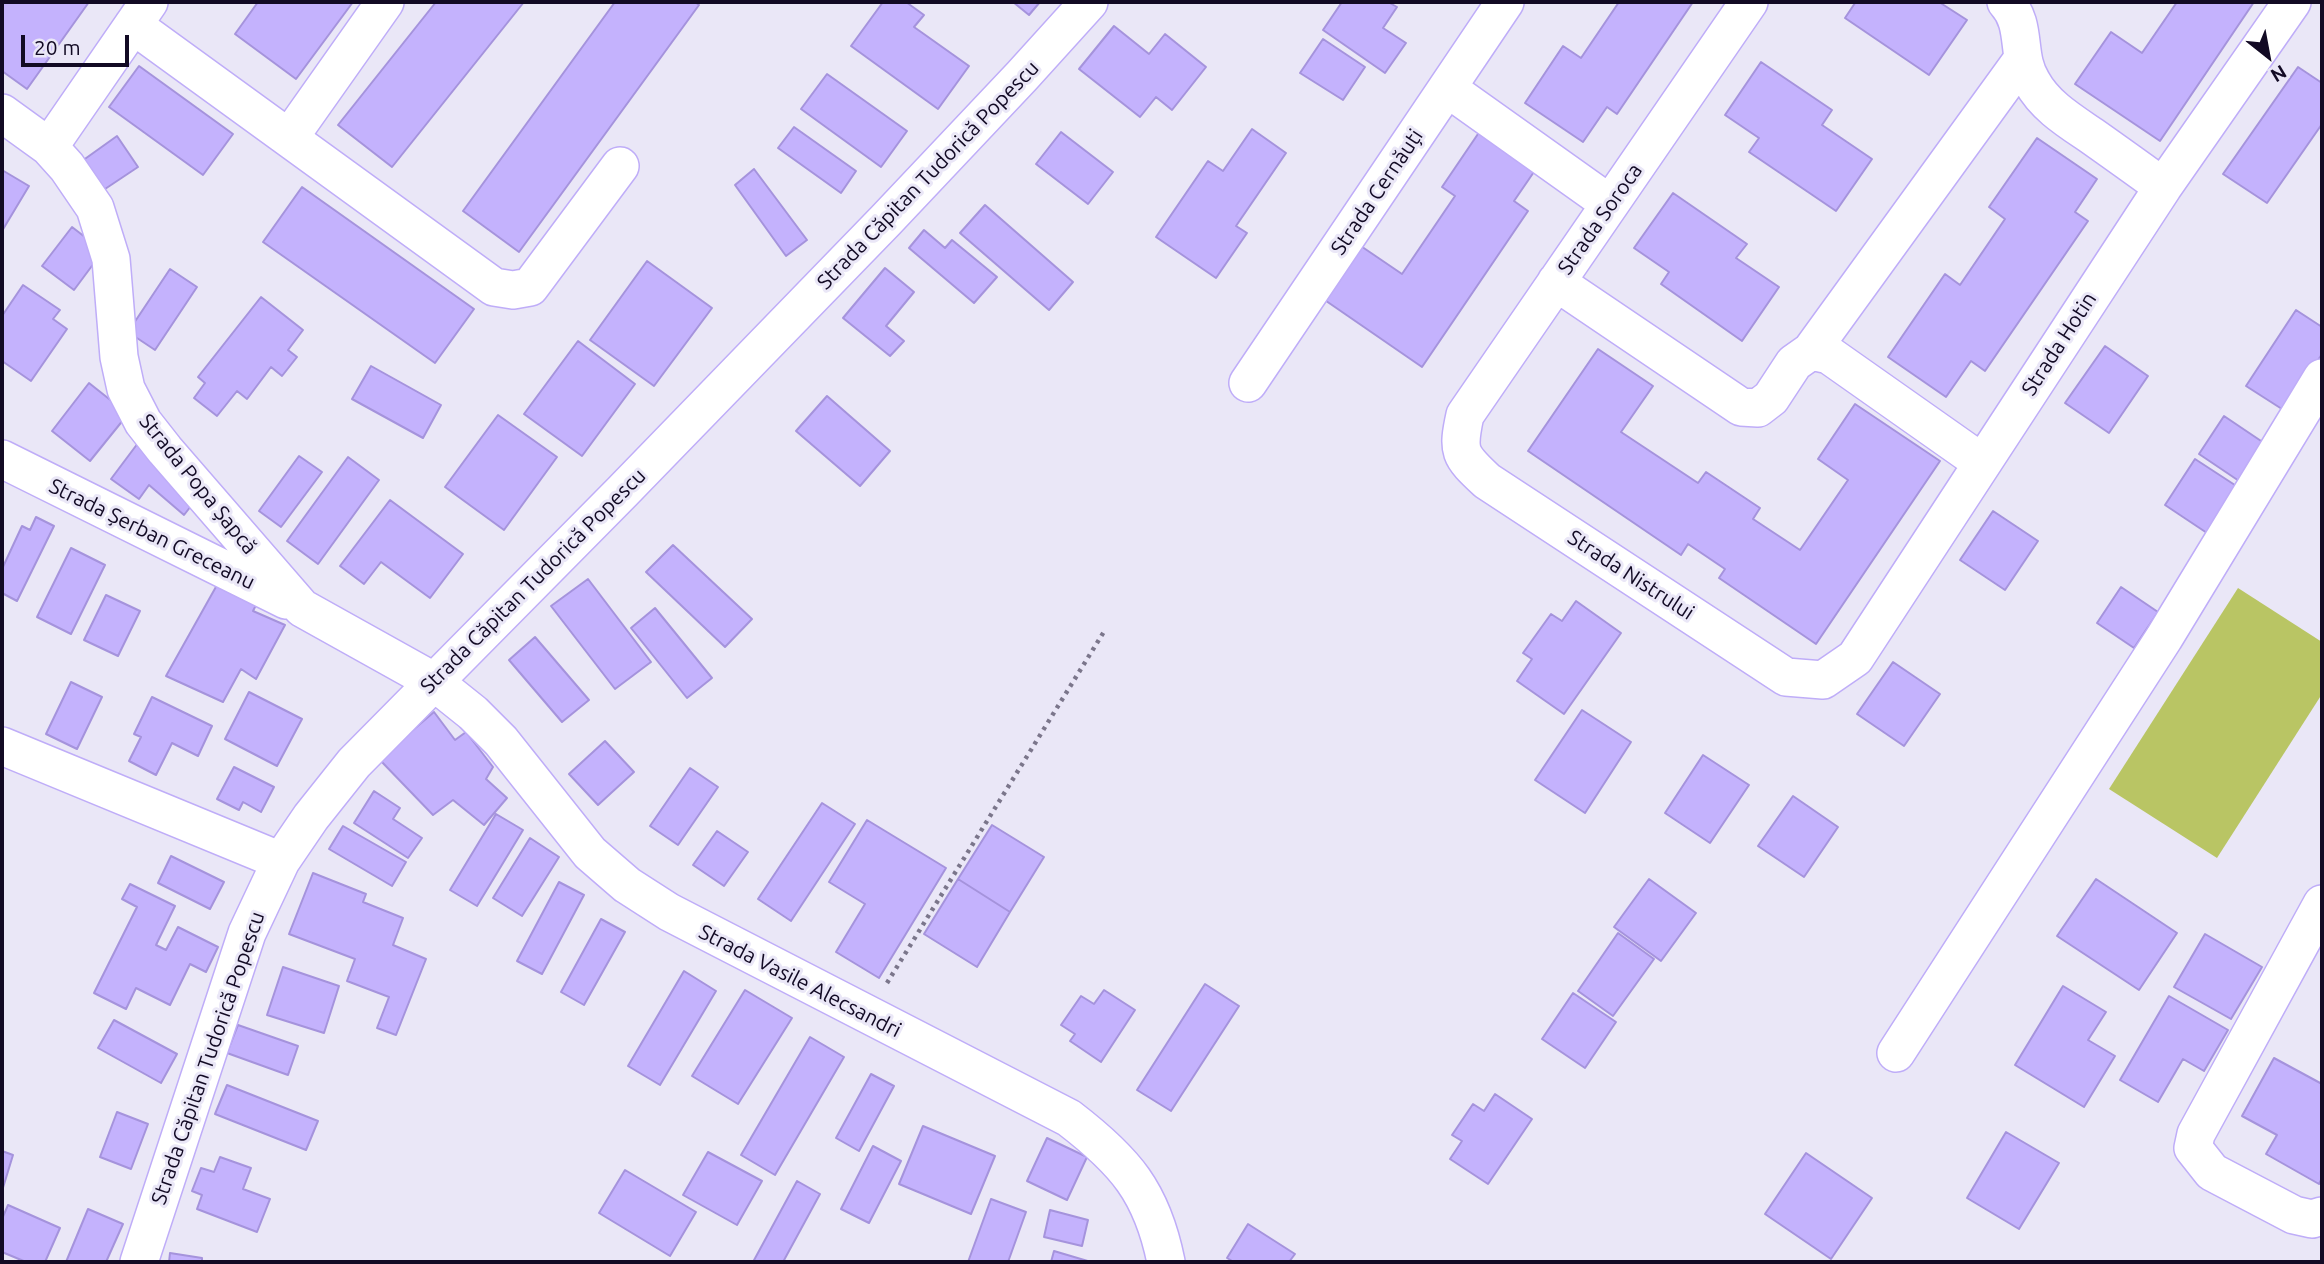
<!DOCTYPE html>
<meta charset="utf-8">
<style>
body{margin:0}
#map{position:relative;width:2324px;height:1264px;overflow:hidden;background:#eae7f7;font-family:Ubuntu,sans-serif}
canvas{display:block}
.frame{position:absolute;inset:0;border:4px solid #120a24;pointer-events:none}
.north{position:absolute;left:2233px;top:21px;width:70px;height:70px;-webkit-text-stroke:5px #eae7f7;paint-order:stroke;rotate:149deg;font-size:19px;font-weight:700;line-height:28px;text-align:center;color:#120a24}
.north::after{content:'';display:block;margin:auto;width:24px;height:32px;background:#120a24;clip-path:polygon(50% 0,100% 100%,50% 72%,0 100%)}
.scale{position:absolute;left:21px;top:35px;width:108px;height:32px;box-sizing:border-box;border:4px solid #120a24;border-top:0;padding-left:9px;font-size:21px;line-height:24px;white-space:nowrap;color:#120a24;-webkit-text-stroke:5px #eae7f7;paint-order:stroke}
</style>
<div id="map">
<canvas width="2324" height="1264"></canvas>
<div class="frame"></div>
<div class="north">N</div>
<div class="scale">20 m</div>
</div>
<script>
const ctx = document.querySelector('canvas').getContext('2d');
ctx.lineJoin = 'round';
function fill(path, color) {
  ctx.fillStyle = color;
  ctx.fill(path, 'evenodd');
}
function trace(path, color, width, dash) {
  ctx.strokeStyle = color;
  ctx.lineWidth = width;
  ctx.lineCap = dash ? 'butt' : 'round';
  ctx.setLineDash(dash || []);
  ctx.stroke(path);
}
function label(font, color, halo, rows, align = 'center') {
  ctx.font = font + ' Ubuntu,sans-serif';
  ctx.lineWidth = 6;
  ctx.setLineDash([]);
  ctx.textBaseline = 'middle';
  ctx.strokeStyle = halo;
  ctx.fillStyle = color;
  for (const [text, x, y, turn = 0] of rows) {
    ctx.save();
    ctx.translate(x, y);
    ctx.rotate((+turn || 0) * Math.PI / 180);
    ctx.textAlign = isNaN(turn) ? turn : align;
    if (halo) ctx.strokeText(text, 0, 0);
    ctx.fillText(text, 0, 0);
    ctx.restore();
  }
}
fill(new Path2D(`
 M2238,588L2322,642V694L2217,858L2109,789Z`), '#b9c564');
const building = new Path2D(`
 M3,2H89L27,89L2,71Z
 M258,2H353L296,79L235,34Z
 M436,2H524L392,167L338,125Z
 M615,2H695L699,5L519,252L463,211Z
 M883,2H906L924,15L914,27L969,66L938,109L851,46Z
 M1013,2H1040L1029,15Z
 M1342,2H1388L1397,7L1383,28L1406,43L1385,73L1323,30Z
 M1619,2H1693L1617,114L1607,107L1583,142L1525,103L1563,46L1581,58Z
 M1853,2H1939L1967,20L1929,75L1845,18L1855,3Z
 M2177,2H2254L2160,141L2075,84L2111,32L2142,53Z
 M1114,26L1149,54L1165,34L1206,67L1172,110L1156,97L1140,117L1079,69Z
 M1323,39L1365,67L1343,100L1300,73Z
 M1761,62L1832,110L1822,125L1872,159L1836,211L1749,152L1759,138L1725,115Z
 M139,66L233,134L203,175L109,107Z
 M2298,67L2322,83V124L2267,203L2223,174Z
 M827,74L907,131L881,167L801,109Z
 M794,127L856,171L841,193L778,148Z
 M1482,128L1538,166L1514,201L1528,211L1422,367L1316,294L1352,240L1402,274L1455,196L1442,187Z
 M1252,129L1286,153L1236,226L1247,233L1216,278L1156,237L1208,161L1223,171Z
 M1061,132L1113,172L1088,204L1036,164Z
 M117,136L138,167L102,191L82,161Z
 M2037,138L2097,179L2075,212L2088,221L1985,371L1971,361L1946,397L1888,357L1945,274L1960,285L2005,219L1989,207Z
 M754,169L807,240L786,256L735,185Z
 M2,170L29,186L2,231Z
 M302,187L474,309L435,363L263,242Z
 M1673,193L1747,244L1736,258L1779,287L1742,341L1661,284L1669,272L1634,248Z
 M985,205L1073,282L1049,310L960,233Z
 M72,227L103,251L74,290L42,266Z
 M924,230L945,248L952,240L997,277L974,303L909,248Z
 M647,261L712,308L654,386L590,340Z
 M885,268L914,292L886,326L904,341L890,356L843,318Z
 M170,269L197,287L155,350L128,332Z
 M23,285L60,310L53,319L67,329L31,381L2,361V316Z
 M261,297L303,330L288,350L297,357L282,376L271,367L247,399L237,391L217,416L194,398L205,383L198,377Z
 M2296,310L2322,327V354L2285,411L2246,386Z
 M578,341L635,384L582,456L524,414Z
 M2105,346L2148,376L2109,433L2065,403Z
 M1598,349L1653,386L1621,432L1698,483L1706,472L1760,508L1753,519L1800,550L1848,480L1818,459L1855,404L1940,461L1816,644L1719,578L1725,569L1688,544L1681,555L1528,451Z
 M371,366L441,405L423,438L352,399Z
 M89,383L128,414L90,461L52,431Z
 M827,396L890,451L860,486L796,431Z
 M498,415L557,457L504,530L445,487Z
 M2224,416L2270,447L2245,485L2199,454Z
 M141,439L198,497L184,515L149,485L139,499L111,479Z
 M299,456L322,472L281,527L259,511Z
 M348,457L379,480L318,564L287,541Z
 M2195,459L2241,489L2210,535L2165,505Z
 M390,500L463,554L430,598L381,562L364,584L340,566Z
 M1993,511L2038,541L2005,590L1960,560Z
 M36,517L54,526L17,601L2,593V569L22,526L30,530Z
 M673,545L752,619L725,647L646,572Z
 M71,548L105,565L71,634L37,617Z
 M588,579L651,662L615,689L551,606Z
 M217,585L257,603L253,611L285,625L256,679L241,669L223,702L166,676Z
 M2121,587L2158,612L2134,648L2097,623Z
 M106,595L140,611L118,656L84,640Z
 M1576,601L1621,633L1564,714L1517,681L1532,659L1523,653L1551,614L1562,621Z
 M655,608L712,678L687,698L631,628Z
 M535,637L589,700L562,722L509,660Z
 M1893,662L1940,694L1904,746L1857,714Z
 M71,682L102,697L77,749L46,734Z
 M249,692L302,719L277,766L225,739Z
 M152,697L212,726L198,756L172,743L156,775L129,761L141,737L134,734Z
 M1582,710L1631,742L1585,813L1535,780Z
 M434,712L455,740L466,732L493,767L486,779L507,798L484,825L453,800L433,815L379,759Z
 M605,741L634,772L598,805L569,774Z
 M1703,755L1749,785L1710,843L1665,813Z
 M234,767L274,787L261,812L243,802L239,810L217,799Z
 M690,768L718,787L678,845L650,826Z
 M374,791L400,808L393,819L422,838L408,858L354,823Z
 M1793,796L1838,827L1804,877L1758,846Z
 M822,803L855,824L791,921L758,899Z
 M496,814L523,830L477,906L450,890Z
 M867,820L946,868L879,978L836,952L865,904L829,882Z
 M992,825L1044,857L1010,912L958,879Z
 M343,826L406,862L392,886L329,849Z
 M717,831L748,852L724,886L693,865Z
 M530,838L559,857L522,916L493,898Z
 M171,856L224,882L210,909L158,883Z
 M313,873L366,894L363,902L403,918L393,945L426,959L396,1035L377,1028L389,997L347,981L355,959L289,934Z
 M958,879L1010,912L977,967L924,934Z
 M1649,879L1696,913L1661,961L1614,927Z
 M2096,879L2177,933L2139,990L2057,936Z
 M559,882L584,895L542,974L517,961Z
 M130,884L175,906L156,945L166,950L178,927L218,947L206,972L190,964L170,1005L136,988L126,1009L94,993L137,907L122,899Z
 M601,919L625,932L584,1005L561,992Z
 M1618,933L1654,959L1613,1016L1578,991Z
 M2205,934L2262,967L2231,1019L2174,987Z
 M283,967L339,986L324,1033L267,1015Z
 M684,971L716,991L660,1085L628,1066Z
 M1205,984L1239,1006L1171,1111L1137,1090Z
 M2063,986L2106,1012L2088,1040L2115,1056L2084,1107L2015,1065Z
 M745,990L792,1018L738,1104L692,1076Z
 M1104,990L1135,1010L1101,1062L1070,1041L1075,1034L1061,1025L1081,996L1094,1004Z
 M1573,993L1616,1022L1585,1068L1542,1039Z
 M2169,996L2228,1030L2204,1071L2183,1059L2158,1102L2120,1080Z
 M114,1020L177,1054L161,1083L98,1048Z
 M238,1025L298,1046L288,1075L227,1053Z
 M810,1037L844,1057L775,1175L741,1155Z
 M2274,1058L2322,1084V1178L2319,1184L2266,1154L2277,1135L2242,1116Z
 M871,1074L894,1086L859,1151L836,1138Z
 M227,1085L318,1121L306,1150L215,1114Z
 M1495,1094L1532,1119L1488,1184L1450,1159L1462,1141L1452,1135L1473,1104L1484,1111Z
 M117,1112L148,1124L131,1169L100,1157Z
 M923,1126L995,1156L971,1214L899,1184Z
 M2006,1132L2059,1163L2019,1229L1967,1198Z
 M1047,1138L1087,1157L1067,1200L1027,1181Z
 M873,1146L901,1161L869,1223L841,1209Z
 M2,1151L13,1155L2,1191Z
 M708,1152L762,1181L737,1225L683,1195Z
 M1806,1153L1872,1198L1831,1259L1765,1214Z
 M220,1157L251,1168L243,1189L270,1199L257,1232L197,1209L202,1195L192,1191L201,1168L214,1172Z
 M625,1170L696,1212L670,1256L599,1213Z
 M797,1181L820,1194L783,1262H753Z
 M991,1199L1026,1212L1008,1262H968Z
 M8,1205L60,1228L45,1262H26L2,1252V1219Z
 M88,1209L123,1224L106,1262H66Z
 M1050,1210L1088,1220L1082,1246L1044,1237Z
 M1248,1224L1295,1254L1289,1262H1234L1227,1258Z
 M1054,1251L1091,1262H1051Z
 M170,1253L202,1258V1262H169Z`);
fill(building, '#c4b2fd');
trace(building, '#a593dc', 2);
const minor = new Path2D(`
 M1749,2L1465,415C1457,452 1459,455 1487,481L1786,677L1823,680L1855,658L2163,187L2292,2
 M2006,2C2028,26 2015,55 2032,82C2045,106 2070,121 2092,136C2116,153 2140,170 2163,187
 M133,25L494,287L513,290L530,287L620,166
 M1447,88L1610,204
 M2,113L49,147L67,167L95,208L111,259L119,357L126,389L143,422L165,450L302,608L433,681L473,713L501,741L590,853L627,885L669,912L1069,1118C1125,1161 1152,1192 1166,1262
 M289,138L385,2
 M49,147L149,2
 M1556,282L1741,407L1758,408L1771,398L1794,363L1811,351L1829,355L1981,462
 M1811,351L2022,60
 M1248,383L1505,2
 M2,459L286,600
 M2,746L281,861
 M2322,904L2196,1134L2193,1148L2212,1172L2294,1215L2312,1219L2322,1216
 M1896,1053L2164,638L2322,378
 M139,1262L247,933L281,861L311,817L354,763L623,491L886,220L1022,76L1089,2`);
trace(minor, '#bfadf8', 40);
trace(new Path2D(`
 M887,983L1105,630`), '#7b768b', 4.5, [3.5, 5]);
trace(minor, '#fff', 37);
label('21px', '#120a24', '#eae7f7', [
 ["Strada Căpitan Tudorică Popescu",928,175,-46],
 ["Strada Cernăuți",1377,192,-56],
 ["Strada Soroca",1600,219,-55],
 ["Strada Hotin",2059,344,-57],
 ["Strada Popa Șapcă",198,484,51],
 ["Strada Șerban Greceanu",152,534,26],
 ["Strada Nistrului",1631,575,33],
 ["Strada Căpitan Tudorică Popescu",533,581,-45],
 ["Strada Vasile Alecsandri",800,981,27],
 ["Strada Căpitan Tudorică Popescu",208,1058,-71]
]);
</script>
